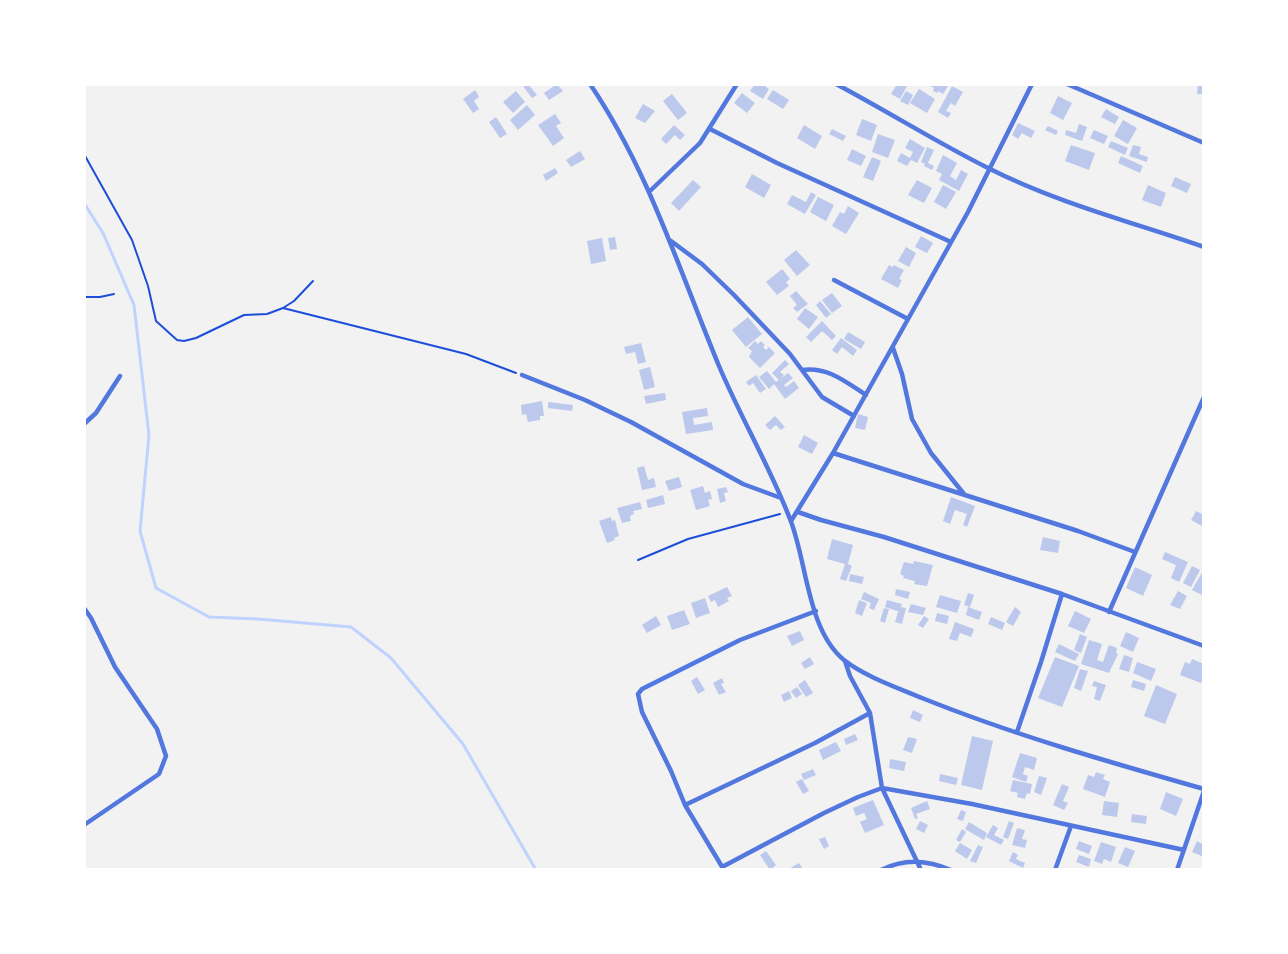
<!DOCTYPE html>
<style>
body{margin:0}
#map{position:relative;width:1288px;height:954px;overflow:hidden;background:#f2f2f2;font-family:"Source Serif 4",serif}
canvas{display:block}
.frame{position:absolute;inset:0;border:86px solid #fff;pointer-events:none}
</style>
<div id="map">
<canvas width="1288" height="954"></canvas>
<div class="frame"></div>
</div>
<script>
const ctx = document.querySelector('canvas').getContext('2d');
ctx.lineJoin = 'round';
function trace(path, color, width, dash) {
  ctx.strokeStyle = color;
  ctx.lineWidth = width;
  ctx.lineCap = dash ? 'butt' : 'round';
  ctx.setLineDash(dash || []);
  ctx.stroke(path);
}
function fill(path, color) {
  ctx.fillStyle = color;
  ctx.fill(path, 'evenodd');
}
trace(new Path2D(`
 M84,203L103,233L134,305L149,435L140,531L156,588L209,617L258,619L351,627L391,658L463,744L536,870`), '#bfd3fe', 3);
fill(new Path2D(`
 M526,84H528L537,95L532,98L523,86Z
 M557,84L563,91L549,100L544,93Z
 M755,84H762L769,89L763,99L750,91Z
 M897,84H908L900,99L891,94Z
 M927,84H944L948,86L943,94L938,91L937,93L933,91L934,88Z
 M1198,84H1204V94H1197Z
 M952,86L963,92L955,106L951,103L946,111L951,113L948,118L938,112Z
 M919,89L935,99L927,113L910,103Z
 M475,90L479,97L474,101L479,109L473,113L463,99Z
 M773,90L789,100L783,109L767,99Z
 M516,91L525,102L513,113L503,102Z
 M906,91L913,95L908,105L900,101Z
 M742,93L755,103L747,113L734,103Z
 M672,94L687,113L678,120L663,101Z
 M1058,96L1072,103L1063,120L1050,113Z
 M643,104L655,111L645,123L635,118Z
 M527,105L535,115L518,130L510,120Z
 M1106,109L1119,117L1115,124L1101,117Z
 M555,114L561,123L556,126L564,138L553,146L538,125Z
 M496,117L507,134L500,138L489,122Z
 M862,119L877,125L871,141L856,135Z
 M1123,120L1137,128L1128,144L1114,136Z
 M1018,123L1035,131L1031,138L1022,133L1018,139L1012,135Z
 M1079,124L1087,127L1082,141L1065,135L1066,130L1076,133Z
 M674,125L685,135L680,140L675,135L666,144L661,139Z
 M804,125L822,136L815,149L797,138Z
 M1048,126L1058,131L1056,135L1045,130Z
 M832,129L846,136L843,141L829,134Z
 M1094,130L1108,136L1104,144L1090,138Z
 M878,134L895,140L888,158L872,152Z
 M910,139L925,148L917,163L911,160L907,166L897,161L901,153L910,158L913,152L905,148Z
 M1111,141L1128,148L1125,155L1108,147Z
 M1071,145L1095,153L1089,170L1065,161Z
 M1133,145L1141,147L1139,154L1148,157L1147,162L1129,156Z
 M927,147L934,150L928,163L934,166L932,170L924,166L925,164L921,162Z
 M852,149L866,156L861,166L847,160Z
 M580,151L585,159L571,167L566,160Z
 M943,155L957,163L950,176L956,180L961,170L968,174L959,191L939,180L942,174L936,171Z
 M1121,156L1143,166L1140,173L1118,163Z
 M872,157L881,161L873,181L863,177Z
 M555,168L558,173L546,181L543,175Z
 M752,174L771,185L764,198L745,187Z
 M1175,177L1191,184L1187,193L1171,186Z
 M693,180L701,187L679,211L671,203Z
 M917,180L932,188L924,203L908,195Z
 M943,185L956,192L946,209L934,202Z
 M1148,185L1166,193L1161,207L1142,200Z
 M811,192L816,195L805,214L787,204L792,195L806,202Z
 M818,197L834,205L826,221L810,212Z
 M848,206L859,213L846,234L832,226L840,212L844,214Z
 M921,236L933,243L927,253L915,247Z
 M615,237L617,249L610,250L608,238Z
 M602,238L606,261L591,264L587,241Z
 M906,247L916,253L909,267L898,261Z
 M796,250L810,265L797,276L784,260Z
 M889,265L893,267L894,265L904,270L899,279L902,280L898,288L881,279Z
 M782,269L790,279L786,282L789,286L777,295L766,282Z
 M796,291L808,304L797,312L793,308L797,305L790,296Z
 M832,293L842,306L832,313L822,300Z
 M820,301L831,314L826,318L816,305Z
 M805,308L818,317L809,329L797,319Z
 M748,317L762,334L746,347L732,330Z
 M822,321L836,336L832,340L822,331L811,342L806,337Z
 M848,332L865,342L861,349L844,339Z
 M841,338L857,350L853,356L842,347L837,354L832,350Z
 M755,341L758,344L761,341L765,345L763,347L766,350L769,347L775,353L760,368L749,357L752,351L748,348Z
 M641,343L646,362L638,364L635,352L626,354L624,347Z
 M785,360L789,364L780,372L784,375L779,380L772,373Z
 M650,367L655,387L644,390L639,370Z
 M767,371L776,382L788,373L793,378L784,385L786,387L794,381L799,388L785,399L774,384L769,389L759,377Z
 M756,375L766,389L760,393L753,383L749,386L746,382Z
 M665,393L666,400L646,404L644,396Z
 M542,401L544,416H540V420L528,422L526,414L522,415L521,405Z
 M548,402L573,405L572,411L548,408Z
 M707,408L708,416L693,418L694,425L712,422L713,430L686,434L682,412Z
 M858,414L868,417L865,430L855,428Z
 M775,416L785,427L781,430L776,425L770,430L765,425Z
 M804,435L818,443L812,454L798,447Z
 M644,466L648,480L654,478L656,487L642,490L637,468Z
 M679,477L682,487L669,491L665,481Z
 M703,486L705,493L710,491L712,499L708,500L710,506L696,510L690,490Z
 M726,487L728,492L724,493L726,501L720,503L717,489Z
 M663,495L665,504L648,508L646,500Z
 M951,497L975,506L967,527L963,525L967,514L955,510L950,524L943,521Z
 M640,502L642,509L633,511L634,514L630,516L631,521L622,523L617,508Z
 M1196,511L1204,515L1202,526L1191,520Z
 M611,517L612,521L615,520L619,536L614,538L615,540L607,543L599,521Z
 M1043,537L1060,541L1058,553L1040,550Z
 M832,539L853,545L848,564L852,566L846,581L840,579L845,564L827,559Z
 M1165,552L1188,562L1179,582L1171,578L1176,565L1162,559Z
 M914,561L933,565L927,586L914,584L915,581L903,578L904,576L900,574L904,562L913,564Z
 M1192,566L1200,570L1191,587L1183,583Z
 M1135,567L1152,575L1143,596L1126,588Z
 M1204,569V596L1192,590Z
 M850,574L864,577L862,584L849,581Z
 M727,587L732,596L727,598L729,601L718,607L715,600L711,602L708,596Z
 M896,589L910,592L908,599L895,595Z
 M1178,591L1187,596L1180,609L1170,605Z
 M864,592L879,599L874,610L869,608L871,603L861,599Z
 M968,593L974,595L970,607L964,605Z
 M940,595L961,601L957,613L936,607Z
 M705,598L710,613L696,618L691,603Z
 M859,600L867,603L862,616L855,613Z
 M887,600L902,604L901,607L906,608L902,624L895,622L898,612H900L885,607Z
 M911,604L926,608L923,615L908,612Z
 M968,607L982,612L979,620L966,615Z
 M1015,607L1021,612L1013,626L1006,622Z
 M884,608L889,609L885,623L880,621Z
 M684,610L690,624L672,630L667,616Z
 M1075,611L1091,619L1084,633L1068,626Z
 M937,613L949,616L947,624L935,621Z
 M656,616L661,625L647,633L642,625Z
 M924,616L929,619L923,628L918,625Z
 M991,617L1005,623L1002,630L988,624Z
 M955,622L974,629L971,637L960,633L957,641L949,639Z
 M800,631L804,640L792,646L787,636Z
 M1126,632L1139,638L1133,652L1120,646Z
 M1080,634L1087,637L1081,653L1074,650Z
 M1089,640L1102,644L1097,660L1103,662L1109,645L1117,648L1116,653L1118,654L1109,673L1081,664Z
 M1059,644L1079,654L1075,661L1055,652Z
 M1124,655L1133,658L1129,672L1119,669Z
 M810,657L814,664L805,669L801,663Z
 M1055,657L1079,666L1062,707L1038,698Z
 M1192,659L1204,664L1202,669L1204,670V676L1201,683L1180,675L1185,662L1190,664Z
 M1137,662L1156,669L1151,681L1133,673Z
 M1080,669L1088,671L1081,691L1074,688Z
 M697,677L705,690L698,694L691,681Z
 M722,678L724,683L721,684L726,692L719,695L713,683Z
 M805,680L813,693L806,697L798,685Z
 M1133,680L1146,684L1144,691L1131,687Z
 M1094,681L1106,685L1100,701L1094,699L1097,687L1092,686Z
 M1156,685L1177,694L1165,724L1144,716Z
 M797,687L802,694L796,698L791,691Z
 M789,691L792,698L784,702L781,695Z
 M913,710L923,715L920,722L910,718Z
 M855,734L858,740L846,745L844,739Z
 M972,736L993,741L982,790L961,785Z
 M908,737L917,739L912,753L903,750Z
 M836,742L841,751L823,760L819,750Z
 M1020,753L1037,758L1034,770L1025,767L1023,774L1028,776L1026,782L1012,777Z
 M890,759L906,762L904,771L889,768Z
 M813,769L816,775L804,780L801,774Z
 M1096,772L1105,775L1103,779L1110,782L1105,797L1083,789L1088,775L1094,777Z
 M940,774L958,778L956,785L939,781Z
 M1039,776L1047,778L1041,795L1034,792Z
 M802,779L809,791L803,794L796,782Z
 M1013,780L1032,784L1030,794L1027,793L1025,799L1017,797L1018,793L1010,791Z
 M1062,784L1069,787L1063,801L1068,803L1064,810L1053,805Z
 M1166,792L1183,799L1176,816L1160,809Z
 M873,800L884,825L865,833L860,822L867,819L864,813L856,816L853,808Z
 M927,801L930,809L916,814L918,818L915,819L911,808Z
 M1104,801L1119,803L1117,817L1102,815Z
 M961,810L966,812L963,821L957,819Z
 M1132,814L1147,816L1146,824L1131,822Z
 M920,821L928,825L924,833L916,829Z
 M1009,821L1014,823L1008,839L1003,837Z
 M969,822L987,833L984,840L965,829Z
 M993,825L998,828L994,835L1004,840L1001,845L986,837Z
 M1017,828L1025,830L1022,839L1027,840L1025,848L1012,845Z
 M962,829L966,832L960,842L956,840Z
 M825,837L829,846L824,849L819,839Z
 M1079,841L1092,846L1089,854L1076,849Z
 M1197,841L1204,845V857L1192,852Z
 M1101,842L1116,847L1111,862L1104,859L1102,864L1094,861Z
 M960,843L972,850L967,859L955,851Z
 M978,845L983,847L976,863L970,861Z
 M1125,847L1135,851L1128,867L1118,863Z
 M766,851L776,865L770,870L760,855Z
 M1013,852L1018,855L1016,859L1025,863L1023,868L1009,861Z
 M1079,855L1091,859L1089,867L1076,862Z
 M799,863L803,869L787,870Z`), '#bdc9ec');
trace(new Path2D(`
 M84,154L132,240L148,286L156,321L177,340L184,341L196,338L244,315L267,314L283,308L294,301L313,281
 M84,297H100L114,294
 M283,308L466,354L516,373
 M638,560L688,539L780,514`), '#1d4ed8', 2);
trace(new Path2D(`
 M590,84C649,171 679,270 719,366C741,418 770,467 790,519C807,561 807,630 844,660C864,676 898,688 922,698C1014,735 1109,762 1204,789
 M836,84C887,111 936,142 988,168C1057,203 1132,222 1204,247
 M1067,84L1204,143
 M710,129L777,163L951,242
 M650,191L700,143L737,84
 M671,241L702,264L734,295L790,354L822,397L854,416
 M834,280L908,319
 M893,348L902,374L912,419L931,453L964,494
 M802,370C827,366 846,382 866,395
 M522,375L585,400L631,422L743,484L781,498
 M84,424L96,413L120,376
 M833,453L1078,531L1135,552
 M798,512L821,520L884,537L1062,594L1204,646
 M791,521L833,453L968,212L1032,84
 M84,608L91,618L115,667L157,729L166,756L159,774L84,825
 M1109,612L1204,397
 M845,661L850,676L870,713L882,788L921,870
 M1017,732L1041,662L1062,594
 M685,805L815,743L870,713
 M722,867L824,813L858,797L882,788L972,804L1184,850
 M724,870L685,805L671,771L642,712L638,694L642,689L740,640L816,611
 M881,870C905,858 927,860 951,870
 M1055,870L1071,826
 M1177,870L1204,791`), '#5277de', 4.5);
</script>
